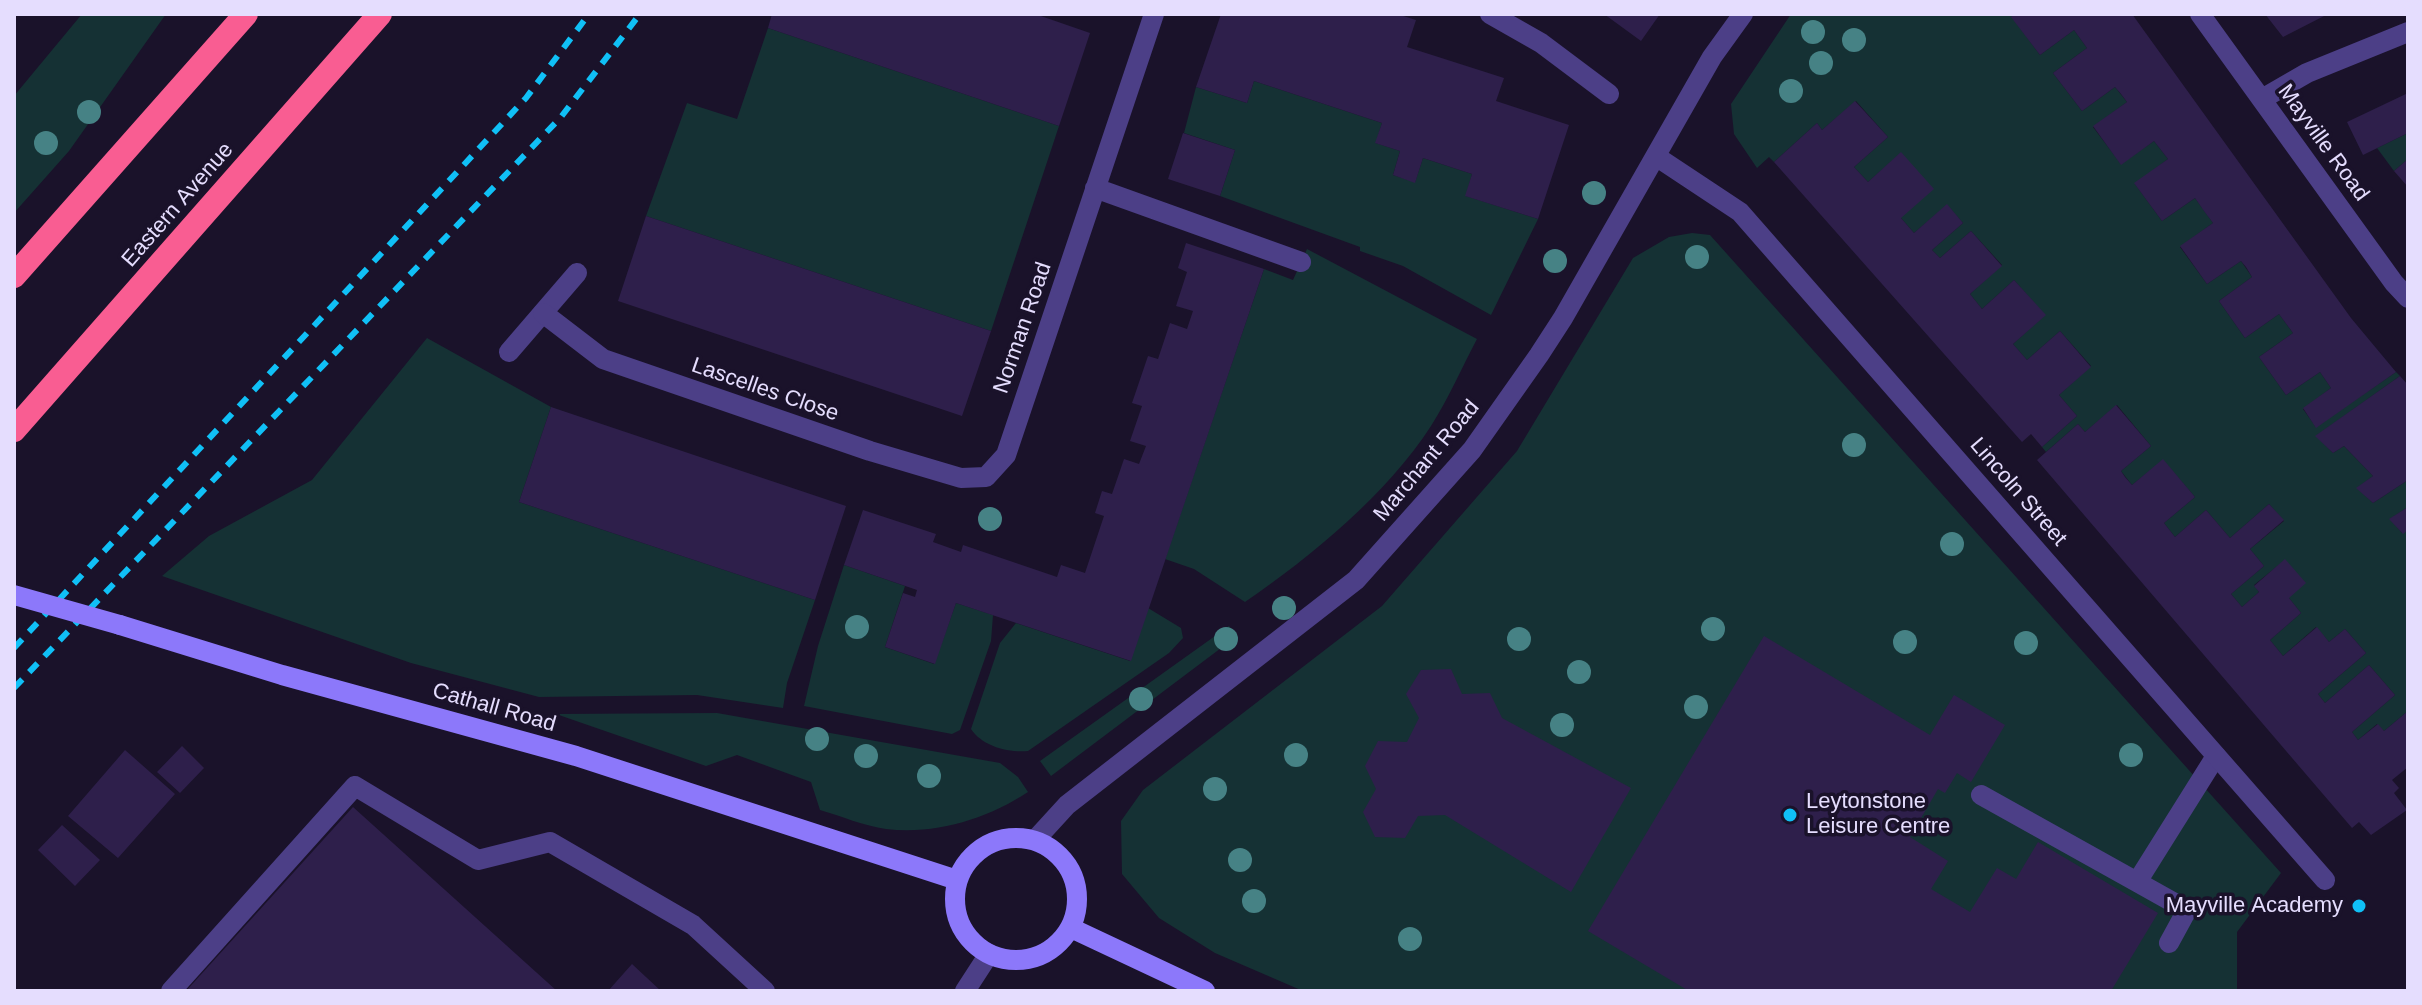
<!DOCTYPE html>
<style>
body{margin:0}
#map{position:relative;width:2422px;height:1005px;overflow:hidden;background:#1a122a;font-family:Helvetica,sans-serif}
canvas{display:block}
.frame{position:absolute;inset:0;border:16px solid #e5ddfe;pointer-events:none}
</style>
<div id="map">
<canvas width="2422" height="1005"></canvas>
<div class="frame"></div>
</div>
<script>
const ctx = document.querySelector('canvas').getContext('2d');
ctx.lineJoin = 'round';
function fill(path, color) {
  ctx.fillStyle = color;
  ctx.fill(path, 'evenodd');
}
function trace(path, color, width, dash) {
  ctx.strokeStyle = color;
  ctx.lineWidth = width;
  ctx.lineCap = dash ? 'butt' : 'round';
  ctx.setLineDash(dash || []);
  ctx.stroke(path);
}
function label(font, color, halo, rows, align = 'center') {
  ctx.font = font + ' Helvetica,sans-serif';
  ctx.lineWidth = 7;
  ctx.setLineDash([]);
  ctx.textBaseline = 'middle';
  ctx.strokeStyle = halo;
  ctx.fillStyle = color;
  for (const [text, x, y, turn = 0] of rows) {
    ctx.save();
    ctx.translate(x, y);
    ctx.rotate((+turn || 0) * Math.PI / 180);
    ctx.textAlign = isNaN(turn) ? turn : align;
    if (halo) ctx.strokeText(text, 0, 0);
    ctx.fillText(text, 0, 0);
    ctx.restore();
  }
}
fill(new Path2D(`
 M82,14H166L69,151L14,213V96Z
 M1791,14H2015L2012,17L2040,55L2074,30L2087,48L2053,73L2082,111L2115,87L2127,102L2093,127L2121,164L2154,141L2168,159L2135,184L2162,221L2195,198L2213,223L2180,247L2207,284L2241,261L2252,277L2219,301L2245,338L2279,314L2293,333L2259,357L2286,395L2320,372L2331,388L2303,409L2316,427L2396,372L2400,376L2316,436L2333,453L2344,446L2373,476L2357,488L2373,503L2408,480V507L2390,519L2402,533L2408,530V711L2384,731L2377,724L2358,740L2352,732L2395,695L2369,665L2325,703L2318,694L2366,653L2345,629L2329,642L2316,627L2283,656L2270,640L2301,613L2289,598L2285,560L2254,585L2259,592L2242,607L2231,594L2264,566L2250,549L2284,521L2269,504L2230,538L2206,510L2175,537L2164,523L2195,497L2163,460L2132,485L2121,471L2151,446L2117,405L2085,432L2078,424L2046,452L2042,447L2077,416L2059,395L2091,366L2060,331L2027,360L2013,344L2045,315L2014,280L1982,309L1970,294L2002,265L1971,231L1940,258L1932,250L1963,223L1947,205L1914,233L1901,218V153L1868,182L1854,167L1888,137L1856,101L1822,130L1817,123L1774,162L1769,157L1757,168L1734,134L1731,104Z
 M768,28L1059,126L991,331L646,216L687,103L737,119Z
 M1254,81L1382,123L1376,143L1400,151L1393,175L1415,182L1423,158L1472,174L1466,196L1538,219L1491,315L1403,266L1360,251V247L1220,196L1235,150L1184,133L1196,87L1247,103Z
 M2408,133V159L2394,171L2377,148Z
 M1692,233L1710,235L2281,873L2237,932V991H1303L1215,953L1159,918L1122,874L1121,821L1143,790L1382,606L1517,451L1633,258L1669,237Z
 M1307,249L1477,339C1462,367 1449,398 1431,426C1387,494 1312,556 1245,602L1194,569L1165,559L1264,269L1293,280Z
 M427,338L551,407L519,502L815,600L787,683L783,708L697,695L539,697L411,663L162,576L209,536L312,480Z
 M844,565L905,586L885,647L934,664L956,603L993,615L991,641L960,730L952,734L804,706L818,646Z
 M1148,608L1181,628L1183,638L1169,653L1028,751C1008,753 982,746 971,729L1000,643L1016,623L1130,661Z
 M1229,626L1237,636L1051,776L1040,761Z
 M717,713L1000,763L1018,777L1028,792C987,819 935,835 886,829C864,826 841,816 820,810L811,782L737,755L706,766L556,714Z`), '#153134');
fill(new Path2D(`
 M772,14H1035L1090,33L1059,126L768,28Z
 M1221,14H1397L1416,20L1407,47L1504,78L1496,101L1569,125L1538,219L1465,196L1472,174L1423,158L1415,183L1393,175L1400,151L1375,143L1382,123L1254,81L1247,103L1196,87Z
 M1604,14H1660L1641,41Z
 M2015,14H2132L2351,318L2396,372L2316,428L2303,408L2331,388L2320,372L2286,395L2259,357L2293,333L2279,314L2245,338L2219,301L2252,277L2246,267L2241,261L2207,284L2180,246L2213,223L2204,211L2195,198L2162,221L2134,183L2168,159L2154,141L2121,165L2093,126L2127,102L2121,94L2115,87L2082,111L2053,73L2087,48L2074,30L2040,55L2011,17Z
 M2265,14H2328L2283,37Z
 M2408,93V133L2363,155L2347,122Z
 M1855,101L1888,137L1854,167L1868,182L1901,152L1934,189L1901,218L1914,233L1947,204L1963,223L1932,250L1940,258L1971,231L2002,266L1970,294L1982,309L2014,280L2046,315L2013,344L2027,360L2060,331L2091,367L2059,395L2077,416L2042,447L2031,434L2022,442L1774,162L1817,123L1822,130Z
 M1183,133L1235,150L1220,196L1168,179Z
 M2408,159V187L2394,171Z
 M646,216L991,331L962,416L618,301Z
 M1186,243L1264,269L1131,661L956,603L935,664L885,647L903,593L915,597L917,590L844,565L863,510L936,534L933,542L961,552L963,545L1057,577L1061,565L1085,573L1104,516L1095,513L1102,491L1112,494L1124,459L1139,464L1146,446L1130,441L1142,406L1132,403L1148,356L1158,359L1170,323L1187,329L1193,311L1176,306L1187,272L1178,268Z
 M2400,376L2408,385V480L2373,503L2356,488L2373,476L2344,446L2333,453L2315,436Z
 M2116,405L2151,446L2121,471L2125,477L2132,485L2163,459L2195,497L2164,523L2175,537L2206,510L2230,538L2269,504L2284,520L2250,549L2264,566L2231,594L2242,607L2259,592L2254,586L2285,559L2306,583L2289,598L2301,613L2270,640L2283,656L2317,627L2329,642L2345,629L2366,653L2318,694L2325,703L2369,665L2395,695L2352,732L2358,740L2378,724L2384,731L2408,711V767L2392,780L2399,788L2394,793L2407,810L2371,835L2359,822L2352,828L2037,460L2078,424L2085,432Z
 M551,407L846,506L815,600L519,502Z
 M2408,507V530L2403,534L2389,519Z
 M1764,636L1930,735L1954,695L2005,725L1971,782L1957,773L1945,793L1938,789L1910,837L1948,861L1931,889L1970,912L1997,868L2016,879L2038,842L2158,913L2111,991H1689L1588,931Z
 M1451,669L1462,694L1490,693L1502,718L1631,788L1571,892L1445,815L1418,816L1405,838L1375,837L1363,812L1376,789L1365,766L1378,741L1407,742L1419,718L1406,694L1421,670Z
 M182,746L204,768L180,793L157,772Z
 M125,750L175,794L118,858L68,816Z
 M353,807L557,991H186Z
 M62,825L100,860L75,886L38,850Z
 M632,964L661,991H608Z`), '#2e1f4b');
trace(new Path2D(`
 M509,352L577,273
 M1981,795L2137,882L2216,756
 M2137,882L2187,910L2169,943
 M171,991L355,786L478,860L550,842L693,925L765,991`), '#4c3f87', 20);
trace(new Path2D(`
 M1490,14L1541,43L1609,94
 M2200,14L2394,283L2408,298
 M2262,99L2307,73L2408,32
 M1657,157L1740,212L2325,880
 M1095,188L1301,262
 M543,313L603,359L870,451L961,478L986,477L1006,455L1154,14
 M1035,840L1067,805L1356,580L1472,450L1539,355L1563,318L1712,57L1743,14
 M965,991L989,954`), '#4c3f87', 20);
trace(new Path2D(`
 M120,625L282,675L576,756L957,880
 M955 899a61 61 0 1 1 122 0a61 61 0 1 1-122 0Z
 M1071,928L1205,991`), '#8c78fa', 20);
trace(new Path2D(`
 M14,276L246,14
 M14,430L380,14`), '#f95d92', 24);
trace(new Path2D(`
 M14,648L526,98L589,14
 M14,688L561,117L640,14`), '#10c0f6', 6, [12, 10]);
trace(new Path2D(`
 M14,595L120,625`), '#8c78fa', 20);
ctx.fillStyle = '#468285';
for (const [x, y] of [
 [1813,32],
 [1854,40],
 [1821,63],
 [1791,91],
 [89,112],
 [46,143],
 [1594,193],
 [1697,257],
 [1555,261],
 [1854,445],
 [990,519],
 [1952,544],
 [1284,608],
 [857,627],
 [1713,629],
 [1226,639],
 [1519,639],
 [1905,642],
 [2026,643],
 [1579,672],
 [1141,699],
 [1696,707],
 [1562,725],
 [817,739],
 [1296,755],
 [2131,755],
 [866,756],
 [929,776],
 [1215,789],
 [1240,860],
 [1254,901],
 [1410,939]
]) {
  ctx.beginPath();
  ctx.arc(x, y, 12, 0, 2 * Math.PI);
  ctx.fill();
}
for (const [x, y, r, color] of [
 [1790,815,8,"#10c0f6"],
 [2359,906,8,"#10c0f6"]
]) {
  const dot = new Path2D();
  dot.arc(x, y, r, 0, 2 * Math.PI);
  ctx.fillStyle = color;
  ctx.fill(dot);
  trace(dot, '#1a122a', 3);
}
label('22px', '#e5ddfe', '#1a122a', [
 ["Mayville Road",2323,143,54],
 ["Eastern Avenue",178,205,-49],
 ["Norman Road",1023,328,-71],
 ["Lascelles Close",765,390,19],
 ["Marchant Road",1427,461,-50],
 ["Lincoln Street",2018,492,49],
 ["Cathall Road",494,708,16]
]);
label('22px', '#e5ddfe', '#1a122a', [
 ["Leytonstone",1806,802],
 ["Leisure Centre",1806,827],
 ["Mayville Academy",2343,906,"right"]
], 'left');
</script>
